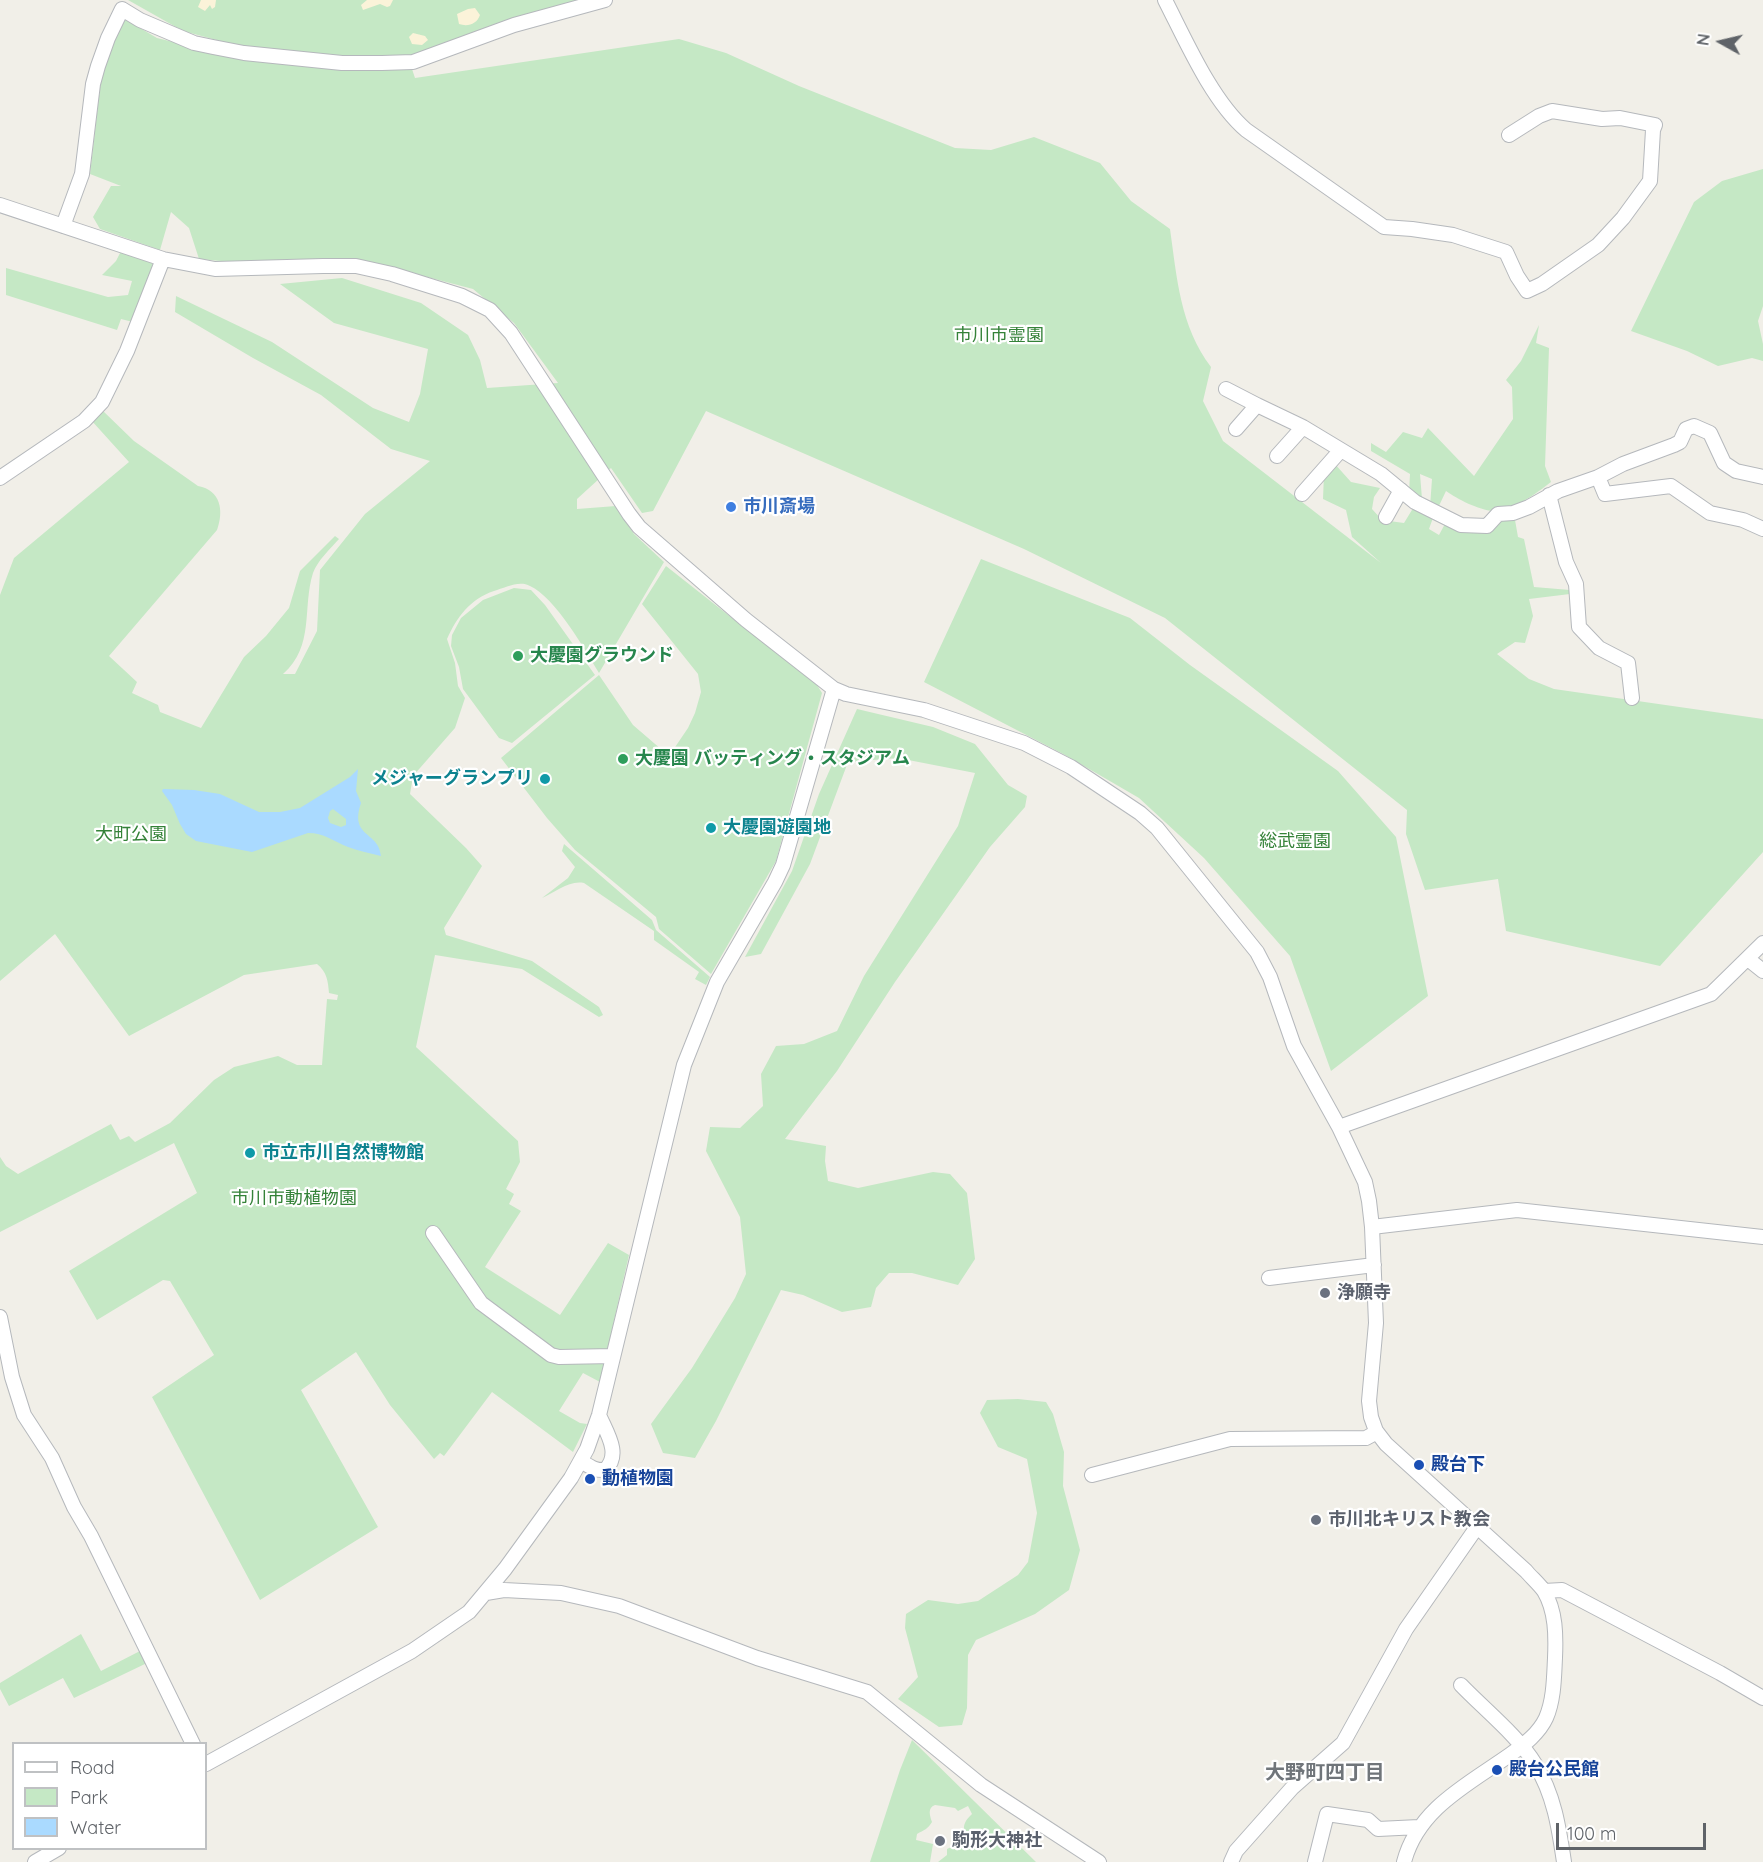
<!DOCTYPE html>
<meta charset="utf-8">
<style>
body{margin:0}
#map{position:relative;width:1763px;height:1862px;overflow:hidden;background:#f1efe8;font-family:Quicksand,sans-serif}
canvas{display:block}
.legend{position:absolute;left:12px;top:1742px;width:195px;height:108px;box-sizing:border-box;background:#fff;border:2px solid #bfc1c3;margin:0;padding:8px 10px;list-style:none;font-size:18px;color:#5f6368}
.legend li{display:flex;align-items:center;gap:12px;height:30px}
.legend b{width:30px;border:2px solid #bfc1c3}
.north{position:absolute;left:1691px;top:12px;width:60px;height:60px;-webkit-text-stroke:4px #fff;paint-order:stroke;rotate:278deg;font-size:16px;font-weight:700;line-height:24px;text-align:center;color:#5f6368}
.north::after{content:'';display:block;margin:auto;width:21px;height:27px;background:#5f6368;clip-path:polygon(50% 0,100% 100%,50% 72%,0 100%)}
.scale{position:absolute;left:1556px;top:1823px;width:150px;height:27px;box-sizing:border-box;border:3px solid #5f6368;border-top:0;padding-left:8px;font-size:18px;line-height:21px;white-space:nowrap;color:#5f6368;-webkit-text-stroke:4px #fff;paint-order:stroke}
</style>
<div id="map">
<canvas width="1763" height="1862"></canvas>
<ul class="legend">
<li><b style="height:8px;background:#fff"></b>Road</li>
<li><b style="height:16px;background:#c5e8c5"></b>Park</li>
<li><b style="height:16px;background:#aadaff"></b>Water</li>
</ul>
<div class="north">N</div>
<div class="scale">100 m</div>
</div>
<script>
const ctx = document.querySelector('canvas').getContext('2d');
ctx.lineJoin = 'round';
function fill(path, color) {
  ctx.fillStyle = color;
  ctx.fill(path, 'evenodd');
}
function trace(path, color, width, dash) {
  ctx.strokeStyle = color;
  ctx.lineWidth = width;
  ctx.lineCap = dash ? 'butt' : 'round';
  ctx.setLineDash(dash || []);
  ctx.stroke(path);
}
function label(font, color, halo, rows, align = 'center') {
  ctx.font = font + ' Quicksand,"Noto Sans JP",sans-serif';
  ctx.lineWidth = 4.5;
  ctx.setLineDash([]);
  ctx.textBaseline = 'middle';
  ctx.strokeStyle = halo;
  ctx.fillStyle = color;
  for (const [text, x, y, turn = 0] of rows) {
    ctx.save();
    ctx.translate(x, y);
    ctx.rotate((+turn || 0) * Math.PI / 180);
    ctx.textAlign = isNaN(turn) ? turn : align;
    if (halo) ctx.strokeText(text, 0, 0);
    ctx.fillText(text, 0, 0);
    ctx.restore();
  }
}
fill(new Path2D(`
 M128,0H590L413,57L365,59L315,55L235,45L183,31Z
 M123,18L157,38L218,53L411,66L415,78L679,39L726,53L799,86L955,148L991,150L1034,137L1100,163L1131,201L1170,229C1177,278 1180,326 1211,367L1203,401L1223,441L1381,563L1352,537L1346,510L1323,499L1324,474L1334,463L1351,482L1380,488L1374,497L1372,509L1382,520L1404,523L1415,505L1434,515L1429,529L1439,535L1446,522L1456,529L1491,531L1493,521L1515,520L1518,537L1524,539L1534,587L1570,590V594L1529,599L1533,616L1525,643L1515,642L1497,654L1529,679L1554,689L1763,719V852L1660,966L1506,931L1498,879L1425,890L1406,834L1407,810L1165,618L1024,549L706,411L653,511L642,513L611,468L577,499V509L616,506L634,534L664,562L599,673C585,650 555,597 530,586C519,580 505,588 494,591C470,599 457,617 447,639L455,663L458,686L465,698L455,728L413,776L410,794L466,848L482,866L444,928L446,935L532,961L599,1007L603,1015L599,1017L522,969L435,955L416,1047L518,1141L520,1162L506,1189L514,1194L509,1204L521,1211L485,1267L560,1315L608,1243L629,1255L600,1382L583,1373L559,1411L580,1423L587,1424L573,1452L492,1392L444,1456L440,1453L434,1459L390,1405L356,1352L301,1390L378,1527L260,1600L152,1397L214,1355L170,1281L163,1280L97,1320L69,1271L197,1193L174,1143L0,1232V1157L6,1166L18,1174L111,1124L120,1140L129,1136L135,1142L170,1123L214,1080L234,1067L278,1056L297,1065H322L327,999L337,1000L338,995L329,993C328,981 327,972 317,964L244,975L129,1036L55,934L0,981V595L14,558L129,462L91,420L102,410L134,441L198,486C221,490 224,511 217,530L109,656L137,682L132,693L158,705L160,712L201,728L244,657L266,636L289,608L300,571L335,536L339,539C331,548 317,561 313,573C302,608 315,646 283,674H295L317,631L320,570L365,514L430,461L391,449L321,395L253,358L175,312L176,296L272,342L373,408L409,422L420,394L428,349L334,323L280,284L342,278L421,303L468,335L480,360L487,388L558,383L514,323L473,289L362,260L232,262L199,259L189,228L171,212L160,250L100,229L93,217L111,186H121L90,174L101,79Z
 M1763,169V306L1758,321L1763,344V361L1752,358L1718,366L1687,351L1631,331L1694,202L1722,181Z
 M121,251L152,262L154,268L133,322L121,319L117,330L6,295V268L108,297L128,295L132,281L102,275L116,261Z
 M1539,325L1536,343L1549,348L1545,466L1551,482C1537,493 1511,512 1493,511C1479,510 1457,499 1446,491L1437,510L1430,507L1432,479L1420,474L1422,499L1409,493L1410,474L1371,451V443L1386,452L1403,432L1422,438L1428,428L1474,476L1513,419L1512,387L1506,380L1521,361Z
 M981,559L1130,618L1190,665L1338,771L1396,837L1428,996L1331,1071L1290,956L1204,858L1139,798L1065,755L924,682Z
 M666,566L817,685L822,693L776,861L711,974L659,929L656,917L575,850L547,818L501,758L599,675L633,725L669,756L688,728L695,713L701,692L698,674L642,604Z
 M514,588L531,590L545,605L595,675L512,743L499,738L463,689L459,667L451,646L452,635L461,618L483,600Z
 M857,709L933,727L975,744L1008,785L1027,796L1025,807L990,847L895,982L837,1071L785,1139L826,1146L825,1161L828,1181L858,1188L933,1172L950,1174L967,1193L975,1259L958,1285L912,1273H889L876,1288L871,1307L842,1312L803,1295L781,1290L716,1421L695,1458L663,1453L651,1424L692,1368L735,1298L746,1274L740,1217L706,1151L710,1127L740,1128L763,1106L761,1074L776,1046L804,1044L837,1031L864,976L958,826L975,773L898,758L848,762L810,864L761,954L745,957L792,871L819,794Z
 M564,844L652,920L656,930L710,977L706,985L695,979L699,972L654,940V931L584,883C569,880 556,892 542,898L568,878L575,867L562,851Z
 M1018,1399L1046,1402L1053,1414L1064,1452L1063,1486L1080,1550L1069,1590L1035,1614L976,1640L968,1655L967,1708L962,1725L939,1727L898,1699L918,1677L905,1628L906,1614L928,1600L958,1604L978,1601L1018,1575L1028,1562L1037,1513L1027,1459L998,1447L980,1413L987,1400Z
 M81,1634L101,1671L140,1651L147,1663L74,1698L63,1678L9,1706L0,1689V1683Z
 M912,1740L1036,1862H938L947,1855V1849C956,1844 961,1848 968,1844C965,1831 959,1826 972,1814L968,1806L958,1811L955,1808L935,1805C927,1808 930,1816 932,1822C928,1829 924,1830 917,1834L916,1840L933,1844L930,1862H870L900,1770Z`), '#c5e8c5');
fill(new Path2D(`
 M201,0H216L215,7L212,9L210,5L205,11L198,7Z
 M367,0H393L390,6L387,7L380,4L363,10L361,5Z
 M475,8L480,15C477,24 468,27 459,24L457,14L468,9Z
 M413,33L425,36L428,40L422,45L412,44L409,37Z`), '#fbf3d9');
fill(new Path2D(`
 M358,769L356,791L361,803C349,838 379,831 381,856C370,853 359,851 348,847C333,841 324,833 308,833L252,852L196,841L186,834L180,824L172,805L162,791L163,789L194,790L220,794L259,812H280L300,808L350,777ZM333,809L346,819V825L341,827L330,823L328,818L330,811Z`), '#aadaff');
const minor = new Path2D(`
 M1165,0C1186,41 1212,101 1246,130L1384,227L1412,229L1453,235L1506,252L1517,276L1527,291L1542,284L1598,245L1623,218L1650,181L1653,130L1655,125L1620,118L1602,119L1552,111L1539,116L1509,135
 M0,205L163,259L215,269L323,266H356L392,274L462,296L490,310L511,333L629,514L639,527L746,620L834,689L846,694L924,710L1024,743L1071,767L1140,813L1157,828L1257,952L1270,977L1294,1046L1339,1127L1365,1182L1369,1201L1372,1227L1376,1323L1369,1401L1371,1417L1376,1431L1386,1444L1526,1571C1531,1577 1539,1584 1544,1591C1556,1611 1556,1636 1555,1658C1554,1677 1554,1700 1546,1718C1539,1733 1525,1744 1511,1754C1469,1784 1418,1808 1404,1862
 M63,226L82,174L93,84L98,66L108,38L122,9L140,20L194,43L213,47L244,53L342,63H382L413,62L514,25L605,0
 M1226,389L1257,405
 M1236,429L1257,405L1303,427L1381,474L1415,502L1461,525L1487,526L1498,514L1513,513L1529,507L1558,491L1598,477L1605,494L1671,486L1710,513L1743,520L1763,529
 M1277,456L1303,427
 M1598,477L1623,464L1674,445L1680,442L1686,429L1694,426L1710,433L1724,463L1736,471L1763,477
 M0,478L84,421L102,402L127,351L163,259
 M1302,494L1340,451
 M1549,495L1566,562L1576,584L1579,627L1599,648L1628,663L1632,698
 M1386,517L1401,490
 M1748,959L1763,971
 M1339,1127L1711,994L1763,943
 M1372,1227L1517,1210L1763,1237
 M433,1233L481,1303L551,1355L559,1357L613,1356
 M1269,1278L1374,1265
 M0,1317L12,1377L24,1415L52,1458L74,1507L91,1536L193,1744
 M581,1461C589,1466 595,1471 605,1470C622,1454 606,1432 599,1415
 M1092,1475L1230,1439L1366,1438L1377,1432
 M1544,1591L1562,1590L1720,1673L1763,1698
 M486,1593L504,1590L561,1593L619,1606L757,1658L867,1692L981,1785L1099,1862
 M1461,1685C1483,1708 1520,1738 1535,1764C1554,1794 1559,1828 1564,1862
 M206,1764L412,1651L469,1612L505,1569L571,1478L587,1449L599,1415L684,1065L717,982L775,882L783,865L834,689
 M35,1862L59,1848
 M1231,1862L1236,1851L1292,1788L1343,1743L1406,1629L1477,1527
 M1315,1862L1327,1814L1368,1820L1378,1829L1419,1827`);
trace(minor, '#b5b8bc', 16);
trace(minor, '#fff', 14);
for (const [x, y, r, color] of [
 [731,507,6,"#3f7fe0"],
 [518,656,6,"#2e9e5b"],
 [623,759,6,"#2e9e5b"],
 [545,779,6,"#0f9aa8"],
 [711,828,6,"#0f9aa8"],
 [250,1153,6,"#0f9aa8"],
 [1325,1293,6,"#6b7280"],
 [1419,1465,6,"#1a4fb4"],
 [590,1479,6,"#1a4fb4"],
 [1316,1520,6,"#6b7280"],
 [1497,1770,6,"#1a4fb4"],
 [940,1841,6,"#6b7280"]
]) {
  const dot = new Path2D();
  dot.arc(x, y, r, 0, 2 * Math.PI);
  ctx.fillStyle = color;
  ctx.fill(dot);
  trace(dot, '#fff', 2);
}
label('18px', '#348238', '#fff', [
 ["市川市霊園",999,336],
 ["大町公園",131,835],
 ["総武霊園",1295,842],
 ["市川市動植物園",294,1199]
]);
label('bold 18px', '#366cbe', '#fff', [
 ["市川斎場",743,507]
], 'left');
label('bold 18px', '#27864d', '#fff', [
 ["大慶園グラウンド",530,656],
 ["大慶園 バッティング・スタジアム",635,759]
], 'left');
label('bold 18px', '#0d838f', '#fff', [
 ["メジャーグランプリ",533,779,"right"],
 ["大慶園遊園地",723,828],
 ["市立市川自然博物館",262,1153]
], 'left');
label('bold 18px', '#5b616d', '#fff', [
 ["浄願寺",1337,1293],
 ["市川北キリスト教会",1328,1520],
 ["駒形大神社",952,1841]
], 'left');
label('bold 18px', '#164399', '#fff', [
 ["殿台下",1431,1465],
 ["動植物園",602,1479],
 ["殿台公民館",1509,1770]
], 'left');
label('bold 20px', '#70757a', '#fff', [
 ["大野町四丁目",1325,1773]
]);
</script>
